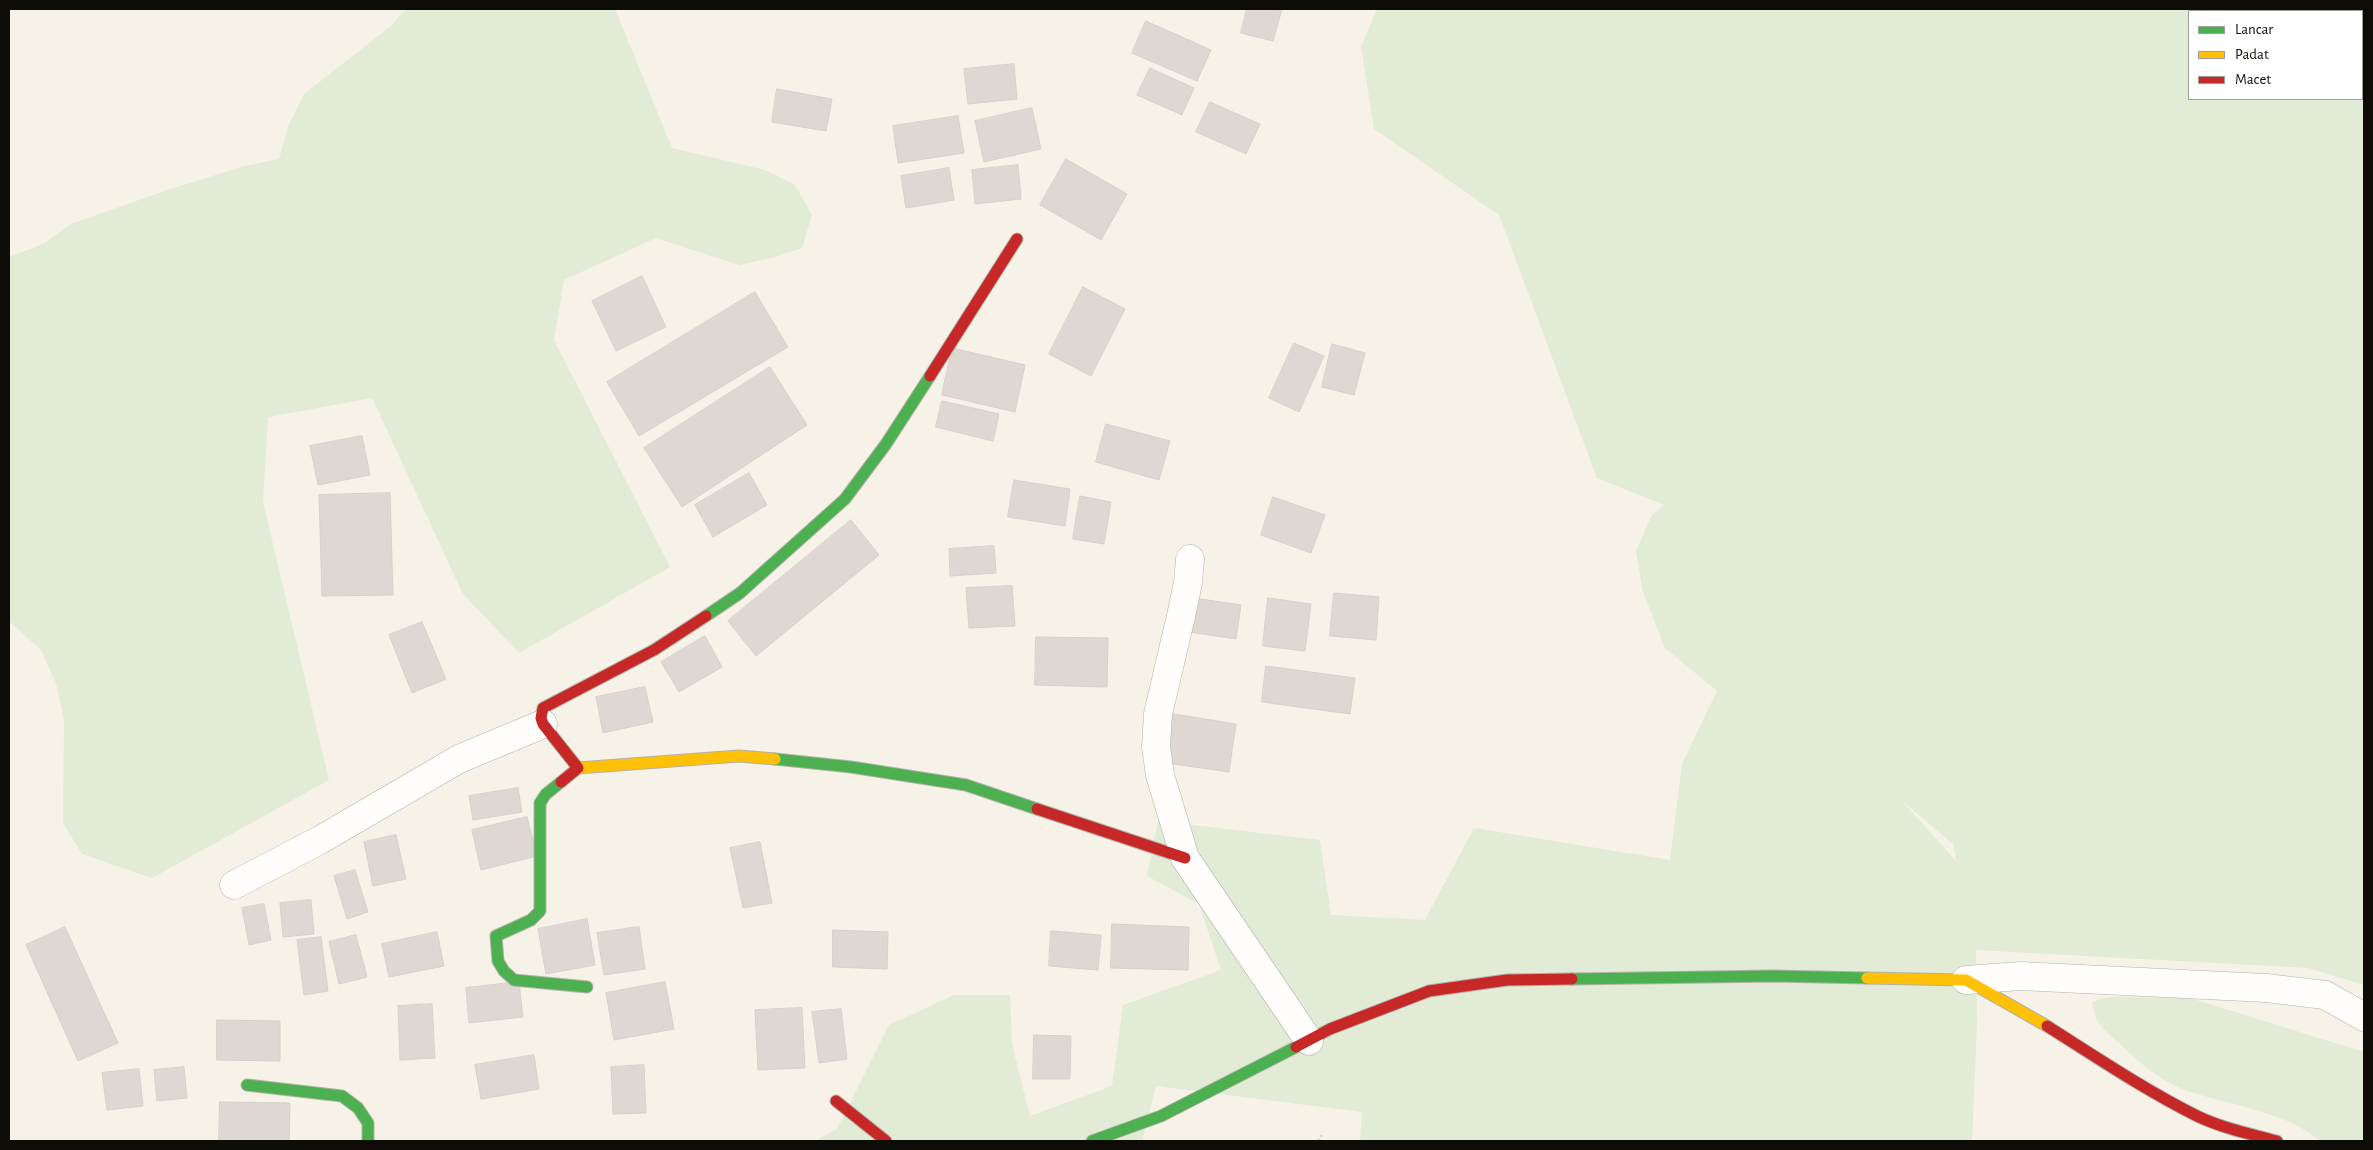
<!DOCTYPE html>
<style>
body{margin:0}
#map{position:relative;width:2373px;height:1150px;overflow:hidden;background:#f6f2e7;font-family:"Alegreya Sans",sans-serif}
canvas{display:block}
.frame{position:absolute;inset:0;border:10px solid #0e0c06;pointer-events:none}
.legend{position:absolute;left:2188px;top:10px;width:175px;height:90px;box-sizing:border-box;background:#fff;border:1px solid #9f9e9b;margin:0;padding:6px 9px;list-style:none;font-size:15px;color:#0e0c06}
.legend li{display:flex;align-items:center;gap:10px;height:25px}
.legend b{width:25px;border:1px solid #9f9e9b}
</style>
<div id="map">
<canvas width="2373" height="1150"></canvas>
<div class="frame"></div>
<ul class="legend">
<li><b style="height:6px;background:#4caf50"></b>Lancar</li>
<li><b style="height:6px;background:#ffc107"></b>Padat</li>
<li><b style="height:6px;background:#c62828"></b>Macet</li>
</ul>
</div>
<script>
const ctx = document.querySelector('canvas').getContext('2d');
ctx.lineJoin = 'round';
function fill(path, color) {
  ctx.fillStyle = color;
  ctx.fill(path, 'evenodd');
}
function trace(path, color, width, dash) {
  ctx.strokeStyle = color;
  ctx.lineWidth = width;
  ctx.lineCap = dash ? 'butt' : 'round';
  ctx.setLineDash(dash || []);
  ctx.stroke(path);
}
fill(new Path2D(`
 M406,9H615L672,148L765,170L795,185L812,215L802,248L771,258L739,265L656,238L564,280L554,340L670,567L519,653L463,594L372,398L268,417L263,502L329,780L152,878L82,854L63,823L64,720L56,683L41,650L9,621V257L43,244L71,224L170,189L245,166L279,159L288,127L304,94L391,26Z
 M1377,9H2364V985L2308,968L1976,950L1977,1023L1972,1141H1360L1362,1112L1156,1086L1142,1141H815L837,1129L889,1025L954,995H1010L1012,1044L1030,1116L1112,1086L1123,1005L1221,970L1199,904L1147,876L1158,821L1320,840L1331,915L1425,920L1474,828L1670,860L1682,764L1717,691L1665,648L1643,592L1636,551L1652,515L1664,505L1597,478L1499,215L1374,129L1361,47ZM2189,11H2362V99H2189ZM1901,800L1953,844L1956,861Z
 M2107,997L2190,998L2364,1052V1141H2320C2285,1110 2225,1105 2182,1089C2158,1079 2140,1063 2121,1045C2104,1029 2096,1026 2092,1002Z`), '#e1ebd6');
const building = new Path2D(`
 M1247,9H1282L1273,41L1241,33Z
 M1146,21L1211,50L1197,81L1132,53Z
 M1014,64L1017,99L968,104L964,69Z
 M1150,68L1194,88L1182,115L1137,95Z
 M777,89L832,99L826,131L772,122Z
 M1210,102L1260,124L1246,154L1196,132Z
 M1032,108L1041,149L984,162L975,121Z
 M958,116L964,153L898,163L893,126Z
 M1066,159L1127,194L1101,240L1040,205Z
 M1018,165L1021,199L975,204L972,170Z
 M949,168L954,200L906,208L901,176Z
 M642,276L666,327L616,351L592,301Z
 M1083,287L1125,309L1091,376L1049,354Z
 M755,292L788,347L639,436L607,382Z
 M1294,343L1324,356L1299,412L1269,398Z
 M1332,344L1365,353L1354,395L1322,387Z
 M952,348L1025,365L1015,412L942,395Z
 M770,367L807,425L682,507L644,448Z
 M942,401L999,414L993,441L936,427Z
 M1106,424L1170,441L1159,480L1096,462Z
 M362,436L370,475L318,485L310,446Z
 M749,473L767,505L713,537L695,505Z
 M1014,480L1070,489L1065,526L1008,517Z
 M390,493L393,595L322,596L319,495Z
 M1080,496L1111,502L1104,544L1073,539Z
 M1273,497L1325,515L1311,553L1261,535Z
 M851,520L879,555L756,656L728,621Z
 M994,546L996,573L950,576L949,549Z
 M1012,586L1015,626L969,628L966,588Z
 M1334,593L1379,597L1376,640L1330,636Z
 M1187,597L1241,605L1236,639L1182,631Z
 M1268,598L1311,604L1305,651L1263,646Z
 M422,622L446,679L412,693L389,635Z
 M705,636L722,667L679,692L661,662Z
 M1036,637L1108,638L1107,687L1035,685Z
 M1266,666L1355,678L1350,714L1262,702Z
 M645,687L653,722L603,733L596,697Z
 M1167,713L1236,724L1229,772L1160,762Z
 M518,788L522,812L473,820L469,796Z
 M527,817L537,856L481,870L472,830Z
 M396,835L406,879L373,886L364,842Z
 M760,842L772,903L743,908L730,848Z
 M355,870L368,912L347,919L334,876Z
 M311,900L314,934L283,937L280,903Z
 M264,904L271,940L249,945L242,908Z
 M587,919L595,965L546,974L538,929Z
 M1112,924L1189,927L1188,970L1111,968Z
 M65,927L118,1043L78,1061L26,945Z
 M639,927L645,969L604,975L597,933Z
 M833,930L888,932L887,969L833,967Z
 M1051,931L1101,935L1098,970L1049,966Z
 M437,932L444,966L389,977L382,944Z
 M356,935L367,977L339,984L329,942Z
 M321,937L328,991L304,995L297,940Z
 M519,982L523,1017L469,1023L466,988Z
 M665,982L674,1029L614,1040L606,993Z
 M432,1004L435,1058L400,1060L398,1006Z
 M802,1008L805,1068L758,1070L755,1010Z
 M841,1009L847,1059L819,1063L812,1012Z
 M217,1020L280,1021V1061L217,1060Z
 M1034,1035L1071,1036L1070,1079H1033Z
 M534,1055L539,1089L481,1099L475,1065Z
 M644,1065L646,1113L613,1114L611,1067Z
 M184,1067L187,1098L157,1101L154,1070Z
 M139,1069L143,1106L107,1110L102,1073Z
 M220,1102L290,1103L289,1141H219Z`);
fill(building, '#dfd8d2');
trace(building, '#d6cfca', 1);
const street = new Path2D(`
 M1190,559L1188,583L1181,616L1158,714L1156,747L1160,775L1185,858L1309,1041
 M234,885L320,840L459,759L543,724
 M1966,980L2020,976L2266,988L2325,995L2364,1017`);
const fast = new Path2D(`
 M706,616L740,593L845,499L886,444L930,376
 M775,759L851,767L966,785L1037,809
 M561,782L546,794L540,803V911L531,920L496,936L498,961L504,971L514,980L587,987
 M1572,979L1773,976L1867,978
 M247,1085L342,1096L358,1108L368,1123V1141
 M1092,1141L1161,1116L1296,1047`);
const slow = new Path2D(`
 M578,768L739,756L775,759
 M1867,978L1966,980L2047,1026`);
const jam = new Path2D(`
 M930,376L1017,239
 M561,782L578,768L543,724L541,718L543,708L654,650L706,616
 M1037,809L1185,858
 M2047,1026C2096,1057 2145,1090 2197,1116C2222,1128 2250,1134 2277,1141
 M1296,1047L1330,1029L1429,991L1507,980L1572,979
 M836,1101L886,1141`);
trace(street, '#b3b1a8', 29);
trace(fast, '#b3b1a8', 13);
trace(slow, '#b3b1a8', 13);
trace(jam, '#b3b1a8', 13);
trace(new Path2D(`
 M1318,1141L1322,1135`), '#dad9d6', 3, [2.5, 2.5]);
trace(street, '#fefdfb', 28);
trace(fast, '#4caf50', 11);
trace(slow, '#ffc107', 11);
trace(jam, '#c62828', 11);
</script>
